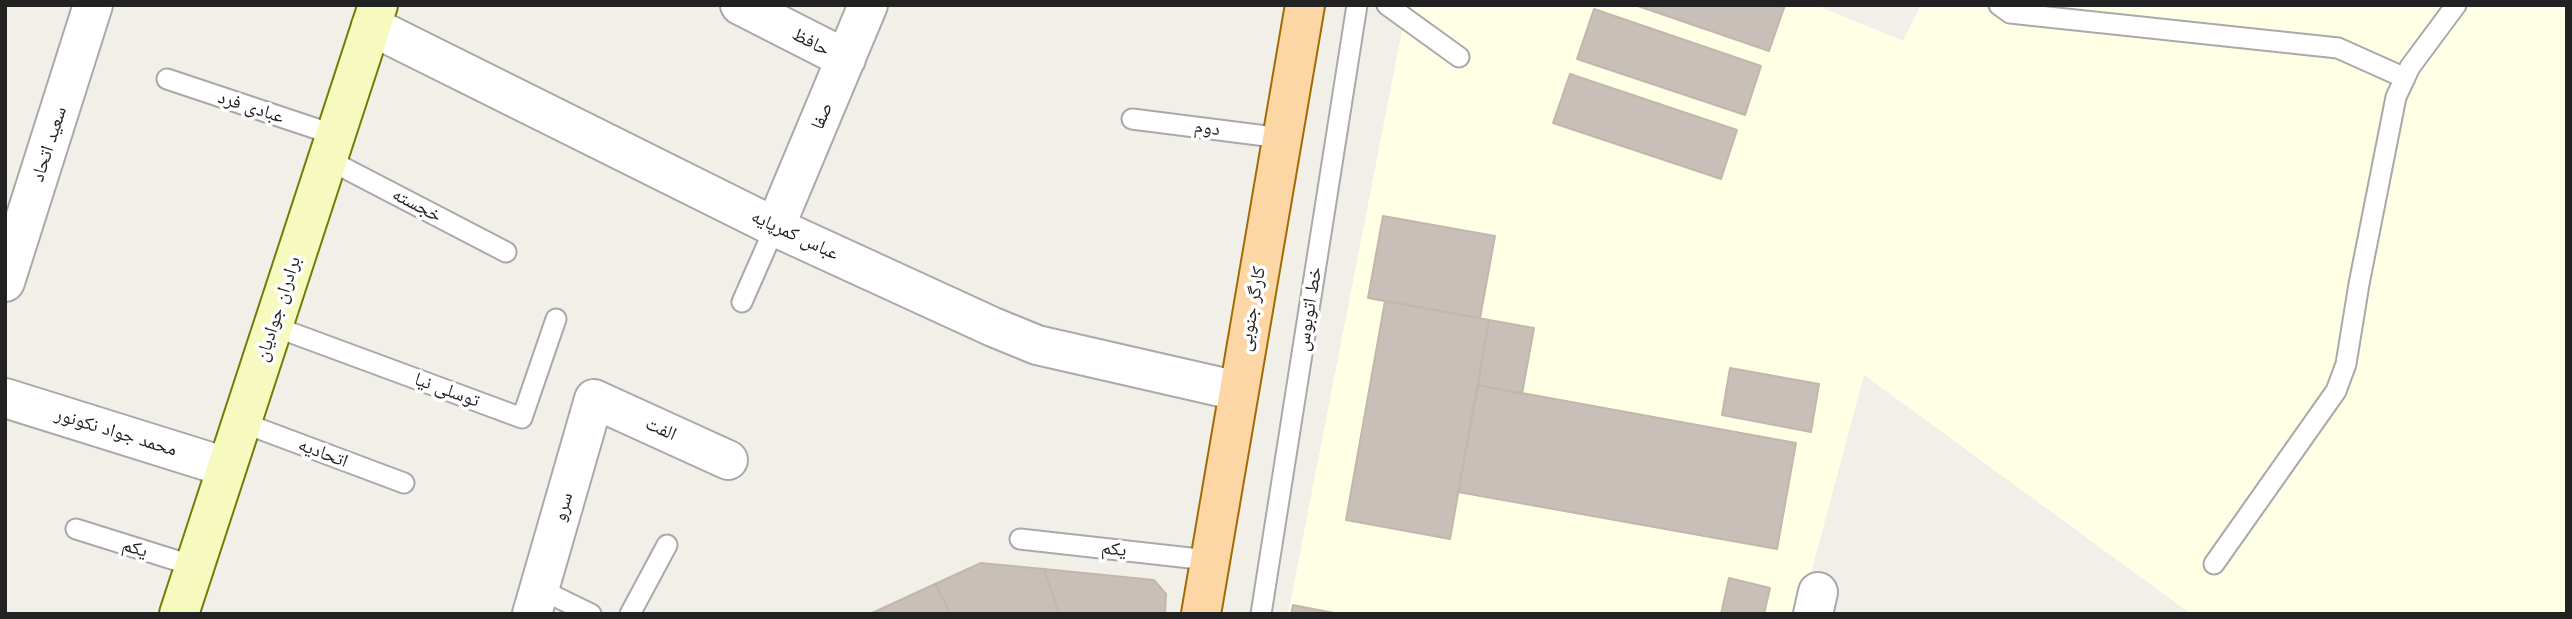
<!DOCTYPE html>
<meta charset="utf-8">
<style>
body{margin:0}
#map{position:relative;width:2572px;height:619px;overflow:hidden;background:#f2efe9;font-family:Quicksand,sans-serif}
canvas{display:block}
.frame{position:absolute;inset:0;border:7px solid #222;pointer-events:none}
</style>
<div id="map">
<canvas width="2572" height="619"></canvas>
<div class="frame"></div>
</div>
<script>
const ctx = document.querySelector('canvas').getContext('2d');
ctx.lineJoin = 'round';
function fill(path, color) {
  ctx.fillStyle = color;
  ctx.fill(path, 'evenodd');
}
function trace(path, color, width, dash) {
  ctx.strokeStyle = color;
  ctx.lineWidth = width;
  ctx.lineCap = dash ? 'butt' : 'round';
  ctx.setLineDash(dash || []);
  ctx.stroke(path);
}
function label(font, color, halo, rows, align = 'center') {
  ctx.font = font + ' Quicksand,"Noto Naskh Arabic",sans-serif';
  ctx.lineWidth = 7;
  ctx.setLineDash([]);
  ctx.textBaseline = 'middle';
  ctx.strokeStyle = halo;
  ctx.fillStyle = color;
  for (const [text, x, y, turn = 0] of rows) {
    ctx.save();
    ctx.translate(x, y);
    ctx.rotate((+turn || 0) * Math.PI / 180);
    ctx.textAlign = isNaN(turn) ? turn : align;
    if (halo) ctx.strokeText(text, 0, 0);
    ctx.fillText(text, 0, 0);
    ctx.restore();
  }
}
fill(new Path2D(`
 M1407,5H1816L1903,41L1921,5H2567V614H2191L1864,375L1800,614H1288Z`), '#ffffe5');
const building = new Path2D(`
 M1635,5H1785L1769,51Z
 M1594,9L1761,66L1745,115L1577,59Z
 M1570,74L1737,130L1721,179L1553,123Z
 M1383,216L1495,236L1480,318L1368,298Z
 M1385,301L1489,320L1450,539L1346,520Z
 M1489,320L1534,328L1522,394L1478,385Z
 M1730,368L1819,384L1811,432L1722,415Z
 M1478,385L1796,443L1777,549L1458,492Z
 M981,563L1044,569L1059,614H951L935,584Z
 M1044,569L1154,580L1166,594L1165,614H1059Z
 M1729,578L1770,588L1764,614H1721Z
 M935,584L951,614H870Z
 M1293,605L1339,614H1291Z`);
fill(building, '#c7bfb8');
trace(building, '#c4b6ab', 2);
const lane = new Path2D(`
 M1387,5L1459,57
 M1999,5L2010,13L2338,48L2405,78
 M167,79L335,135
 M1132,119L1282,138
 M327,159L506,252
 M742,302L775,227
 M273,326L522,418L556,319
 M241,422L404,483
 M76,529L194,566
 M1020,539L1208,560
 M2214,564L2336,391L2346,364L2359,284L2396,97L2410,67L2456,5
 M540,589L591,614
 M630,614L667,545
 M1261,614L1357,5`);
const street = new Path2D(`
 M740,5L846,59
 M371,26L775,227L993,327L1037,345L1238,391
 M775,227L868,5
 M5,282L93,5
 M5,398L226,467
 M532,614L594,399L728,460
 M1813,614L1818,592`);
const secondary = new Path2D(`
 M179,614L378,5`);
const primary = new Path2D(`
 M1201,614L1305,5`);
trace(lane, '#a9a9a9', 23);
trace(street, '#a9a9a9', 42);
trace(secondary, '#707d05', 42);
trace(primary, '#a06b00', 42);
trace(lane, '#fff', 19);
trace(street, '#fff', 38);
trace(secondary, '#f7fabf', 38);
trace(primary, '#fcd6a4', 38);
label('19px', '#222', '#fff', [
 ["حافظ",811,42,27],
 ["عبادی فرد",251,107,18],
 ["صفا",822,116,-67],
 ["دوم",1207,128,7],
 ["سعید اتحاد",49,144,-72],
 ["خجسته",417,205,28],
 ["عباس کمرپایه",795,235,25],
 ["برادران جوادیان",278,309,-72],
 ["کارگر جنوبی",1252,309,-80],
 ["خط اتوبوس",1309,309,-81],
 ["توسلی نیا",447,390,20],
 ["الفت",661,429,24],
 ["محمد جواد نکونور",116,432,17],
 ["اتحادیه",323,453,21],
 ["سرو",563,507,-74],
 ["یکم",135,548,17],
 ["یکم",1114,549,6]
]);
</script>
